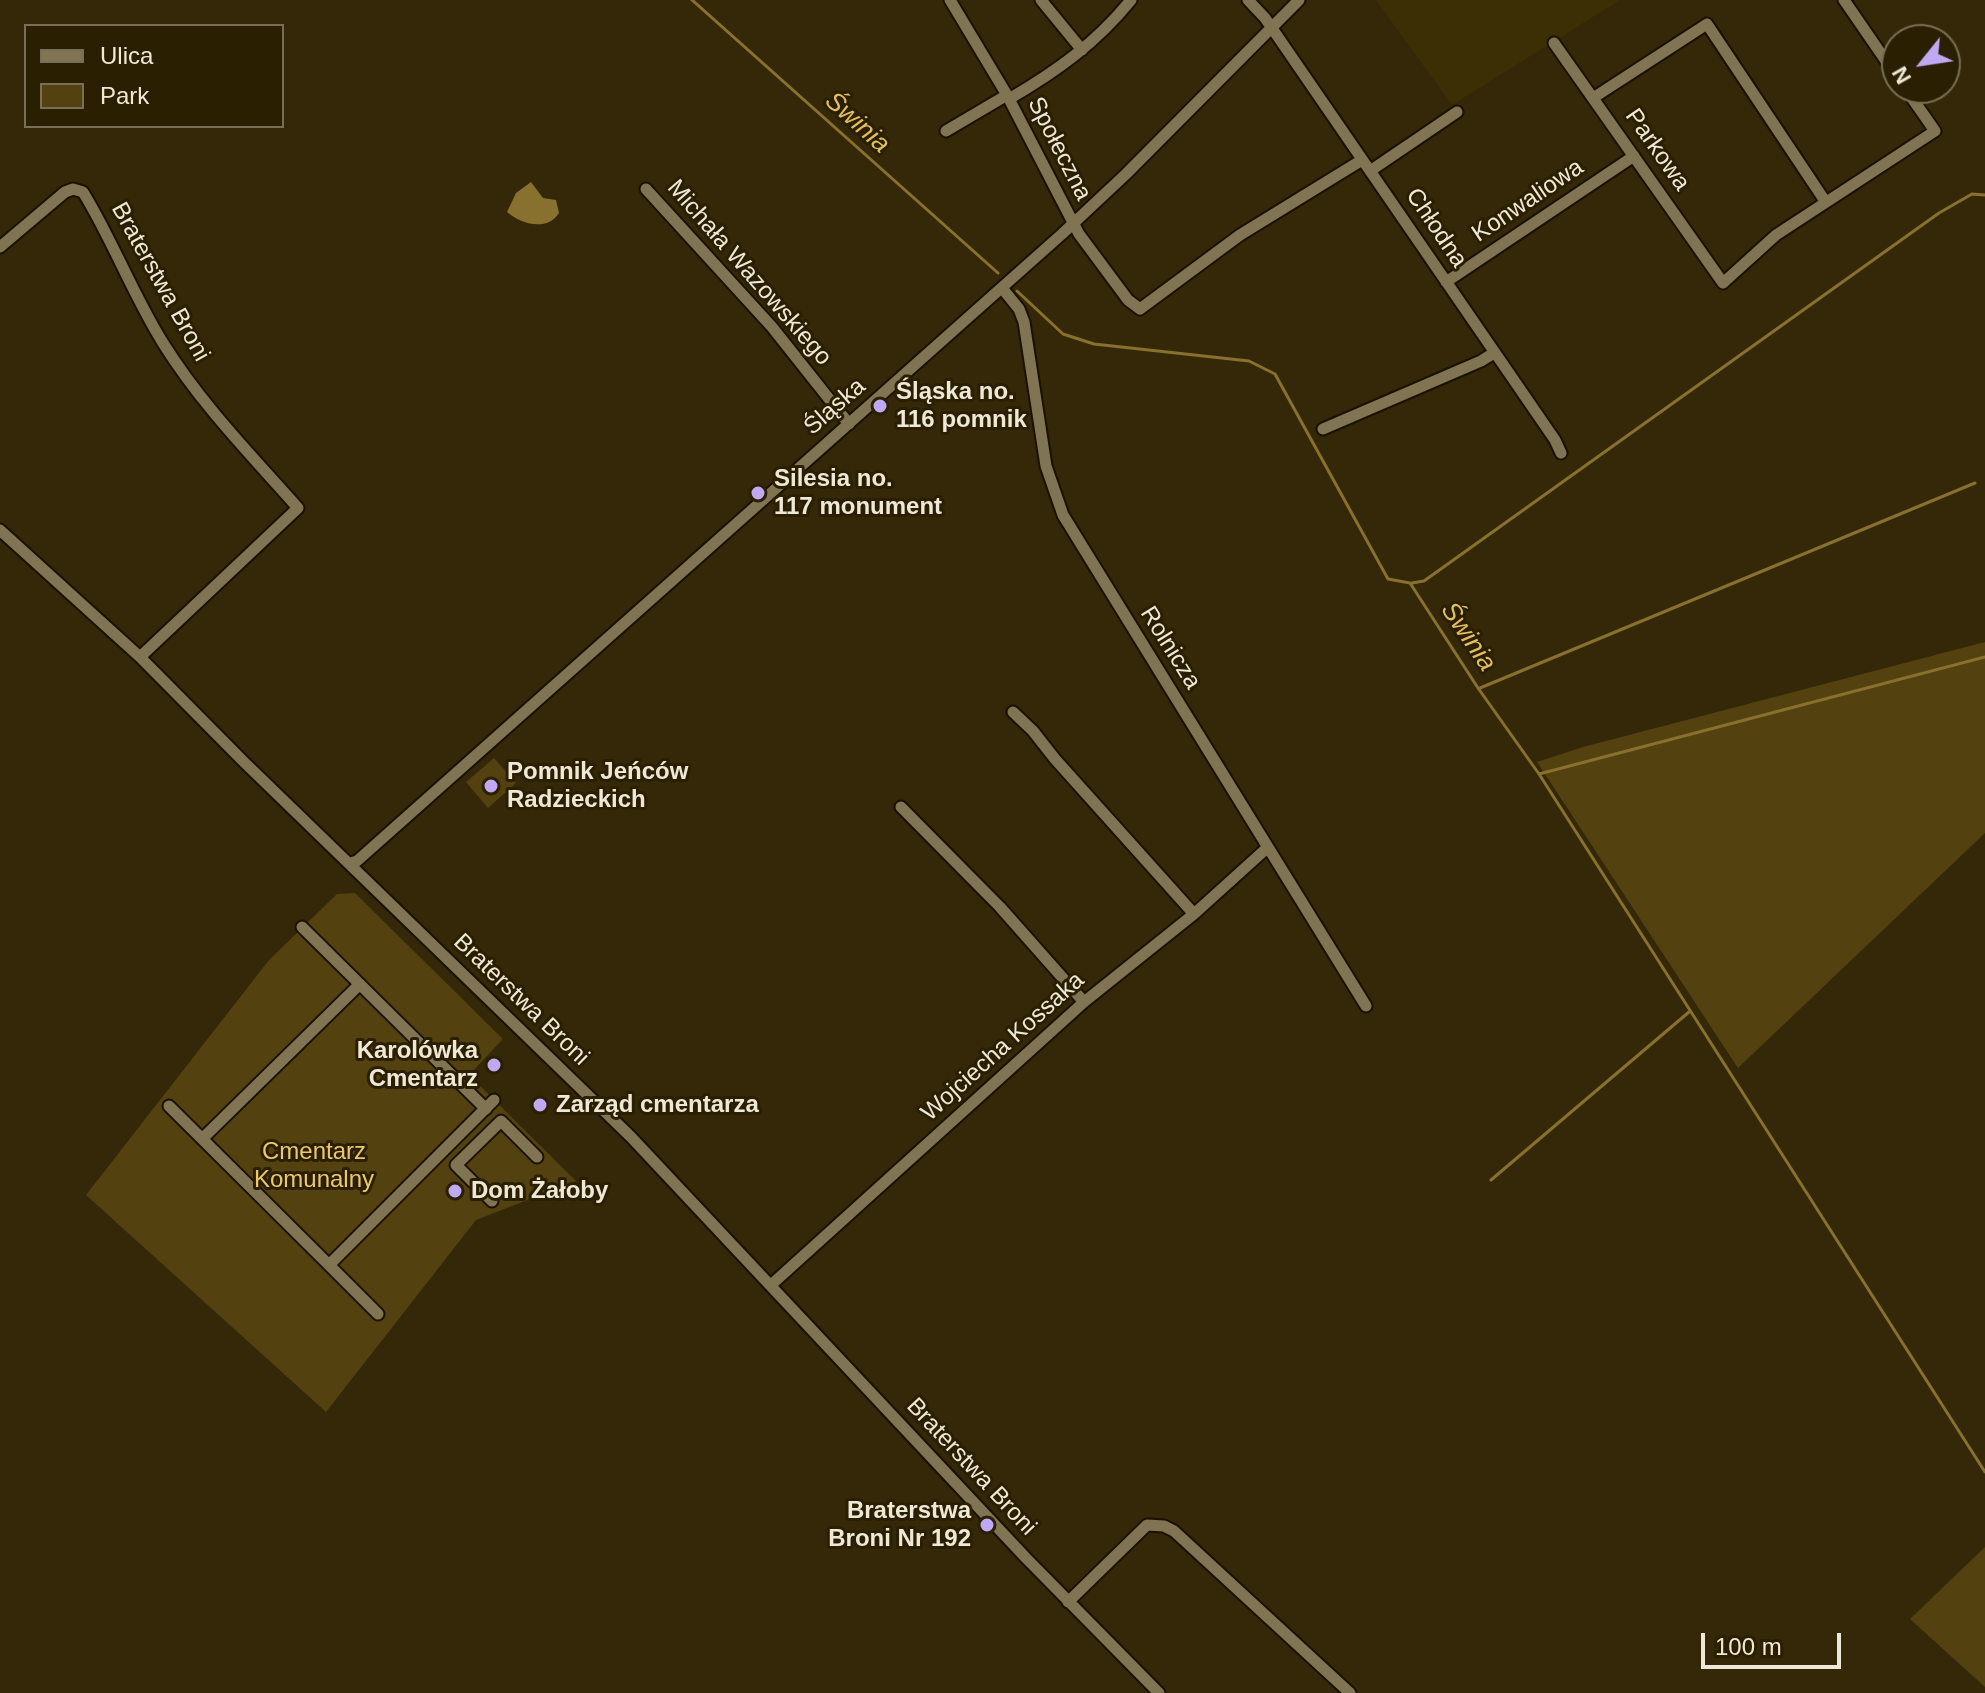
<!DOCTYPE html>
<meta charset="utf-8">
<style>
body{margin:0}
#map{position:relative;width:1985px;height:1693px;overflow:hidden;background:#342809;font-family:Arial,sans-serif}
canvas{display:block}
.legend{position:absolute;left:24px;top:24px;width:260px;height:104px;box-sizing:border-box;background:#2a1f00;border:2px solid #796f56;margin:0;padding:10px 14px;list-style:none;font-size:24px;color:#efe8d7}
.legend li{display:flex;align-items:center;gap:16px;height:40px}
.legend b{width:40px;border:2px solid #796f56}
.north{position:absolute;left:1881px;top:24px;width:80px;height:80px;box-sizing:border-box;background:#2a1f00;border:2px solid #796f56;border-radius:50%;rotate:240deg;font-size:22px;font-weight:700;line-height:32px;text-align:center;color:#efe8d7}
.north::after{content:'';display:block;margin:auto;width:28px;height:36px;background:#c0a8f3;clip-path:polygon(50% 0,100% 100%,50% 72%,0 100%)}
.scale{position:absolute;left:1701px;top:1633px;width:140px;height:36px;box-sizing:border-box;border:4px solid #efe8d7;border-top:0;padding-left:10px;font-size:24px;line-height:28px;white-space:nowrap;color:#efe8d7;-webkit-text-stroke:6px #2a1f00;paint-order:stroke}
</style>
<div id="map">
<canvas width="1985" height="1693"></canvas>
<ul class="legend">
<li><b style="height:10px;background:#817453"></b>Ulica</li>
<li><b style="height:22px;background:#534110"></b>Park</li>
</ul>
<div class="north">N</div>
<div class="scale">100 m</div>
</div>
<script>
const ctx = document.querySelector('canvas').getContext('2d');
ctx.lineJoin = 'round';
function fill(path, color) {
  ctx.fillStyle = color;
  ctx.fill(path, 'evenodd');
}
function trace(path, color, width, dash) {
  ctx.strokeStyle = color;
  ctx.lineWidth = width;
  ctx.lineCap = dash ? 'butt' : 'round';
  ctx.setLineDash(dash || []);
  ctx.stroke(path);
}
function label(font, color, halo, rows, align = 'center') {
  ctx.font = font + ' Arial,sans-serif';
  ctx.lineWidth = 6;
  ctx.setLineDash([]);
  ctx.textBaseline = 'middle';
  ctx.strokeStyle = halo;
  ctx.fillStyle = color;
  for (const [text, x, y, turn = 0] of rows) {
    ctx.save();
    ctx.translate(x, y);
    ctx.rotate((+turn || 0) * Math.PI / 180);
    ctx.textAlign = isNaN(turn) ? turn : align;
    if (halo) ctx.strokeText(text, 0, 0);
    ctx.fillText(text, 0, 0);
    ctx.restore();
  }
}
fill(new Path2D(`
 M1376,0H1620L1452,105Z`), '#3d2f05');
fill(new Path2D(`
 M1985,642V833L1738,1068L1537,762L1583,747Z
 M494,758L516,783L488,808L466,782Z
 M355,893L503,1039L469,1075L576,1181L476,1220L326,1412L86,1195L269,960L337,894Z
 M1985,1547V1687L1910,1619Z`), '#534110');
fill(new Path2D(`
 M531,182L543,198L556,200L559,213C547,232 521,224 507,212L516,193Z`), '#88702e');
trace(new Path2D(`
 M692,0L998,273
 M1017,291L1063,334L1094,344L1249,361L1275,374L1388,579L1410,583L1478,688L1539,774L1985,657
 M1412,583L1424,581L1939,213L1972,194L1985,195
 M1480,688L1975,483
 M1539,774L1985,1472
 M1491,1180L1689,1012`), '#88702e', 3);
const minor = new Path2D(`
 M950,0L1007,95L1079,234L1128,300L1140,309L1240,235L1362,160
 M1041,0L1082,50
 M1248,0L1265,18L1555,440L1561,453
 M1844,0L1897,77
 M1554,43L1723,283L1776,235L1935,131L1905,88
 M1593,98L1707,24L1825,201
 M1009,99C1057,71 1096,43 1131,0
 M946,131L1007,95
 M1370,171L1457,112
 M646,189L772,327L849,424
 M0,247L65,192L73,189L83,192C113,241 133,295 163,343C201,404 251,455 298,508L140,657
 M1446,282L1634,156
 M1002,288L1019,309L1024,322L1046,466L1063,515L1366,1006
 M1323,429L1481,361L1494,353
 M0,530L140,657L244,762L631,1137L1026,1558L1159,1693
 M1013,712L1033,731L1055,759L1194,914
 M901,807L1000,907L1084,1002
 M351,863L357,861L1062,234L1126,174L1299,0
 M302,927L486,1109
 M169,1106L329,1265
 M202,1139L360,984
 M492,1201L456,1165L501,1121L537,1157
 M771,1285L1084,1002L1194,914L1267,848
 M378,1314L329,1265L494,1100
 M1068,1602L1147,1525L1164,1526L1174,1531L1350,1693`);
trace(minor, '#1a1100', 15);
trace(minor, '#817453', 11);
for (const [x, y, r, color] of [
 [880,406,8,"#c0a8f3"],
 [758,493,8,"#c0a8f3"],
 [491,786,8,"#c0a8f3"],
 [494,1065,8,"#c0a8f3"],
 [540,1105,8,"#c0a8f3"],
 [455,1191,8,"#c0a8f3"],
 [987,1525,8,"#c0a8f3"]
]) {
  const dot = new Path2D();
  dot.arc(x, y, r, 0, 2 * Math.PI);
  ctx.fillStyle = color;
  ctx.fill(dot);
  trace(dot, '#2a1f00', 3);
}
label('24px', '#efe8d7', '#2a1f00', [
 ["Społeczna",1059,149,63],
 ["Parkowa",1657,150,55],
 ["Konwaliowa",1528,201,-34],
 ["Chłodna",1436,228,56],
 ["Michała Wazowskiego",749,273,49],
 ["Braterstwa Broni",160,282,61],
 ["Śląska",835,407,-41],
 ["Rolnicza",1170,648,58],
 ["Braterstwa Broni",521,1000,44],
 ["Wojciecha Kossaka",1003,1047,-42],
 ["Braterstwa Broni",971,1467,47]
]);
label('bold 24px', '#efe8d7', '#2a1f00', [
 ["Śląska no.",896,392],
 ["116 pomnik",896,420],
 ["Silesia no.",774,479],
 ["117 monument",774,507],
 ["Pomnik Jeńców",507,772],
 ["Radzieckich",507,800],
 ["Karolówka",478,1051,"right"],
 ["Cmentarz",478,1079,"right"],
 ["Zarząd cmentarza",556,1105],
 ["Dom Żałoby",471,1191],
 ["Braterstwa",971,1511,"right"],
 ["Broni Nr 192",971,1539,"right"]
], 'left');
label('24px', '#ecc86c', '#2a1f00', [
 ["Cmentarz",314,1152],
 ["Komunalny",314,1180]
]);
label('italic 26px', '#e2be61', '#2a1f00', [
 ["Świnia",857,123,42],
 ["Świnia",1468,637,56]
]);
</script>
